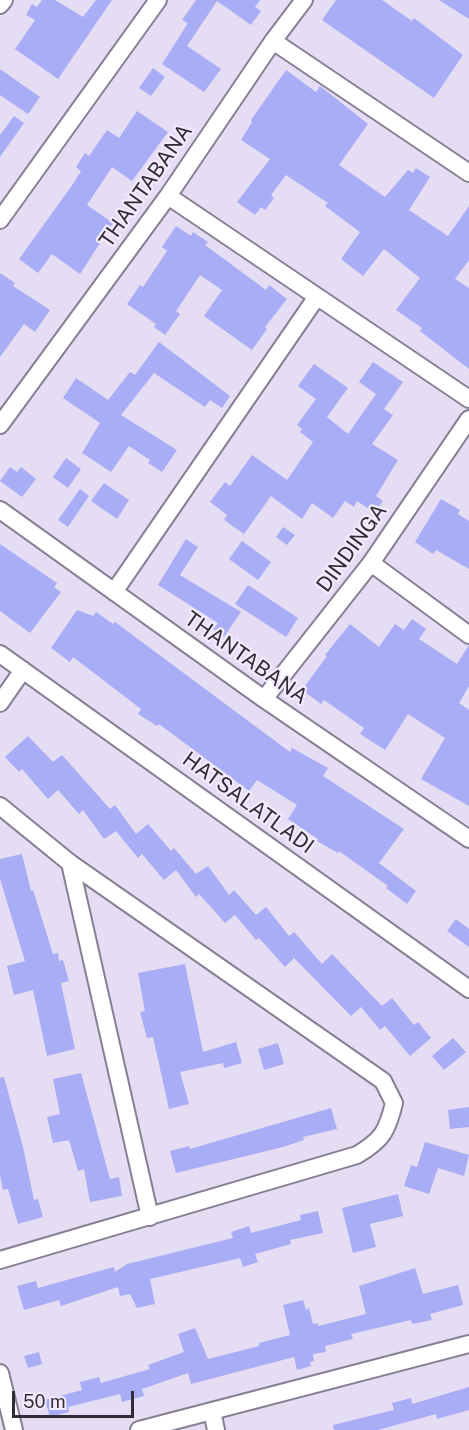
<!DOCTYPE html>
<style>
body{margin:0}
#map{position:relative;width:469px;height:1430px;overflow:hidden;background:#e5ddf3;font-family:"Public Sans",sans-serif}
canvas{display:block}
.scale{position:absolute;left:12px;top:1391px;width:122px;height:27px;box-sizing:border-box;border:3px solid #312d36;border-top:0;padding-left:8px;font-size:18px;line-height:21px;white-space:nowrap;color:#312d36;-webkit-text-stroke:4px #f2ebfd;paint-order:stroke}
</style>
<div id="map">
<canvas width="469" height="1430"></canvas>
<div class="scale">50 m</div>
</div>
<script>
const ctx = document.querySelector('canvas').getContext('2d');
ctx.lineJoin = 'round';
function fill(path, color) {
  ctx.fillStyle = color;
  ctx.fill(path, 'evenodd');
}
function trace(path, color, width, dash) {
  ctx.strokeStyle = color;
  ctx.lineWidth = width;
  ctx.lineCap = dash ? 'butt' : 'round';
  ctx.setLineDash(dash || []);
  ctx.stroke(path);
}
function label(font, color, halo, rows, align = 'center') {
  ctx.font = font + ' "Public Sans",sans-serif';
  ctx.lineWidth = 4.5;
  ctx.setLineDash([]);
  ctx.textBaseline = 'middle';
  ctx.strokeStyle = halo;
  ctx.fillStyle = color;
  for (const [text, x, y, turn = 0] of rows) {
    ctx.save();
    ctx.translate(x, y);
    ctx.rotate((+turn || 0) * Math.PI / 180);
    ctx.textAlign = isNaN(turn) ? turn : align;
    if (halo) ctx.strokeText(text, 0, 0);
    ctx.fillText(text, 0, 0);
    ctx.restore();
  }
}
fill(new Path2D(`
 M42,0H55L83,17L96,0H112L58,79L15,49L35,20L26,15L32,4L37,7Z
 M196,0H260L255,7L261,11L251,25L217,1L187,46L221,69L204,92L162,64L188,23L182,20Z
 M336,0H382L412,21L414,18L463,55L434,98L322,20Z
 M439,0H469V19Z
 M153,68L165,77L151,96L139,88Z
 M0,69L40,97L28,114L0,95Z
 M286,70L316,92L320,86L368,124L339,165L385,197L408,170L413,173L416,168L430,177L409,210L448,236L469,206V260L455,279L469,288V369L420,331L422,328L396,310L420,278L384,249L363,276L341,259L360,232L325,206L328,203L286,175L271,195L274,198L265,210L261,207L255,215L237,202L270,159L241,140L252,122L251,120Z
 M137,111L168,132L132,181L112,167L87,205L113,223L80,274L52,254L38,273L19,259L73,184L81,171L76,167L85,153L89,156L107,130L119,138Z
 M14,116L24,123L0,157V135Z
 M176,226L191,236L193,232L208,242L205,245L266,290L269,285L287,299L265,327L267,329L252,350L204,316L222,290L200,275L176,311L180,314L165,335L154,327L156,324L127,304L140,285L143,287L167,251L162,247Z
 M0,273L15,283L13,286L50,310L35,332L24,324L0,357Z
 M159,342L230,396L222,408L210,400L205,407L154,373L121,415L177,450L162,472L148,463L150,460L129,446L111,472L82,453L100,423L63,398L76,378L108,400L130,372L135,375Z
 M373,362L403,382L384,409L393,415L372,444L398,460L376,496L383,501L375,513L357,501L354,507L345,501L333,518L312,503L302,519L271,496L244,534L224,520L227,515L210,502L225,482L230,486L252,455L287,480L313,442L300,432L302,429L297,425L316,399L298,386L314,364L348,388L327,417L348,434L376,394L359,382Z
 M66,458L81,469L68,488L53,477Z
 M10,467L17,472L21,467L36,479L22,497L0,481Z
 M104,483L129,500L117,519L91,501Z
 M80,489L89,496L68,527L58,520Z
 M441,499L460,510L458,514L469,521V569L436,550L433,554L415,542Z
 M283,527L295,535L287,545L276,537Z
 M186,539L198,547L180,575L241,612L224,637L213,629L218,623L158,585Z
 M242,541L271,562L258,580L229,559Z
 M0,544L57,583L54,587L61,592L30,633L0,611Z
 M248,585L298,618L286,637L235,604Z
 M77,610L93,616L96,612L113,624L115,622L290,752L292,748L328,768L323,776L404,829L379,863L416,891L407,904L386,888L388,886L339,851L338,853L317,841L318,839L288,819L297,805L257,780L249,791L159,724L157,726L138,714L141,709L73,657L70,662L51,648Z
 M412,619L426,629L419,639L457,664L469,645V686L459,703L469,710V806L421,779L445,738L408,714L385,750L360,734L364,728L324,700L321,704L302,690L327,656L325,655L350,624L379,647L395,624L404,630Z
 M28,736L53,762L62,755L110,809L115,805L136,834L148,824L171,851L174,848L196,874L208,866L229,895L234,890L256,915L266,907L289,936L294,932L322,964L332,954L382,1006L392,998L414,1025L418,1022L431,1038L410,1056L385,1026L380,1030L361,1007L351,1016L294,958L285,967L259,938L256,940L235,915L225,923L199,894L196,897L176,870L164,880L142,854L138,858L116,831L104,839L83,810L79,814L58,790L48,799L22,769L19,772L5,757Z
 M22,854L31,891L33,890L53,954L58,953L59,961L63,960L69,981L61,983L75,1049L47,1056L33,990L14,995L7,966L25,961L0,879V859Z
 M456,919L469,929V947L447,931Z
 M185,964L203,1052L236,1042L242,1063L224,1068L223,1063L180,1072L189,1104L169,1109L153,1037L147,1038L140,1012L145,1011L138,973Z
 M453,1038L466,1052L444,1070L432,1056Z
 M278,1043L284,1064L264,1070L258,1049Z
 M81,1073L110,1179L119,1177L122,1196L90,1202L84,1169L78,1171L69,1140L53,1143L47,1117L60,1114L53,1079Z
 M4,1077L23,1147L34,1200L38,1199L43,1217L18,1224L8,1189L3,1190L0,1175V1078Z
 M469,1107V1127L450,1129L448,1110Z
 M331,1108L337,1129L303,1137L304,1140L283,1147L176,1173L170,1151L189,1146L190,1149Z
 M425,1142L469,1155L464,1176L438,1168L429,1194L404,1186L411,1165L417,1167Z
 M398,1194L403,1216L370,1224L376,1247L353,1253L342,1208Z
 M318,1211L323,1233L290,1240L291,1244L255,1254L258,1262L243,1267L240,1258L150,1279L155,1304L137,1308L130,1294L120,1296L118,1287L61,1306L59,1300L24,1310L17,1286L36,1281L38,1288L114,1267L115,1272L127,1264L233,1238L231,1232L249,1226L251,1233L301,1220L300,1215Z
 M415,1268L423,1294L458,1285L463,1305L430,1314L432,1320L412,1324L411,1320L351,1334L353,1339L325,1346L326,1352L313,1354L314,1361L310,1362L311,1366L297,1370L294,1357L191,1384L188,1373L142,1389L144,1396L122,1402L120,1394L68,1407L69,1412L50,1417L45,1400L82,1390L80,1382L99,1377L101,1383L150,1369L148,1365L184,1352L178,1334L195,1328L208,1359L259,1346V1343L290,1335L283,1305L303,1300L306,1310L309,1308L313,1324L318,1323V1326L366,1314L359,1286Z
 M39,1352L42,1364L28,1368L24,1356Z
 M469,1387V1410L437,1419L436,1414L378,1430H334L333,1425L394,1410L392,1403L411,1398L412,1404Z`), '#a8adf5');
const minor = new Path2D(`
 M0,5L4,0
 M273,41L469,173
 M168,196L469,399
 M0,220L158,0
 M0,425L168,196L273,41L304,0
 M0,510L264,699L469,839
 M371,563L469,635
 M114,592L316,298
 M0,654L469,989
 M264,699L371,563L469,419
 M0,703L23,670
 M0,806L70,863L383,1081L394,1103C387,1132 382,1140 357,1155L0,1260
 M70,863L150,1217
 M0,1373L14,1430
 M212,1411L216,1430
 M139,1430L469,1344`);
trace(minor, '#877f94', 20);
trace(minor, '#fff', 16);
label('21px', '#312d36', '#f2ebfd', [
 ["THANTABANA",146,186,-55],
 ["DINDINGA",352,548,-54],
 ["THANTABANA",246,658,35],
 ["HATSALATLADI",248,803,36]
]);
</script>
